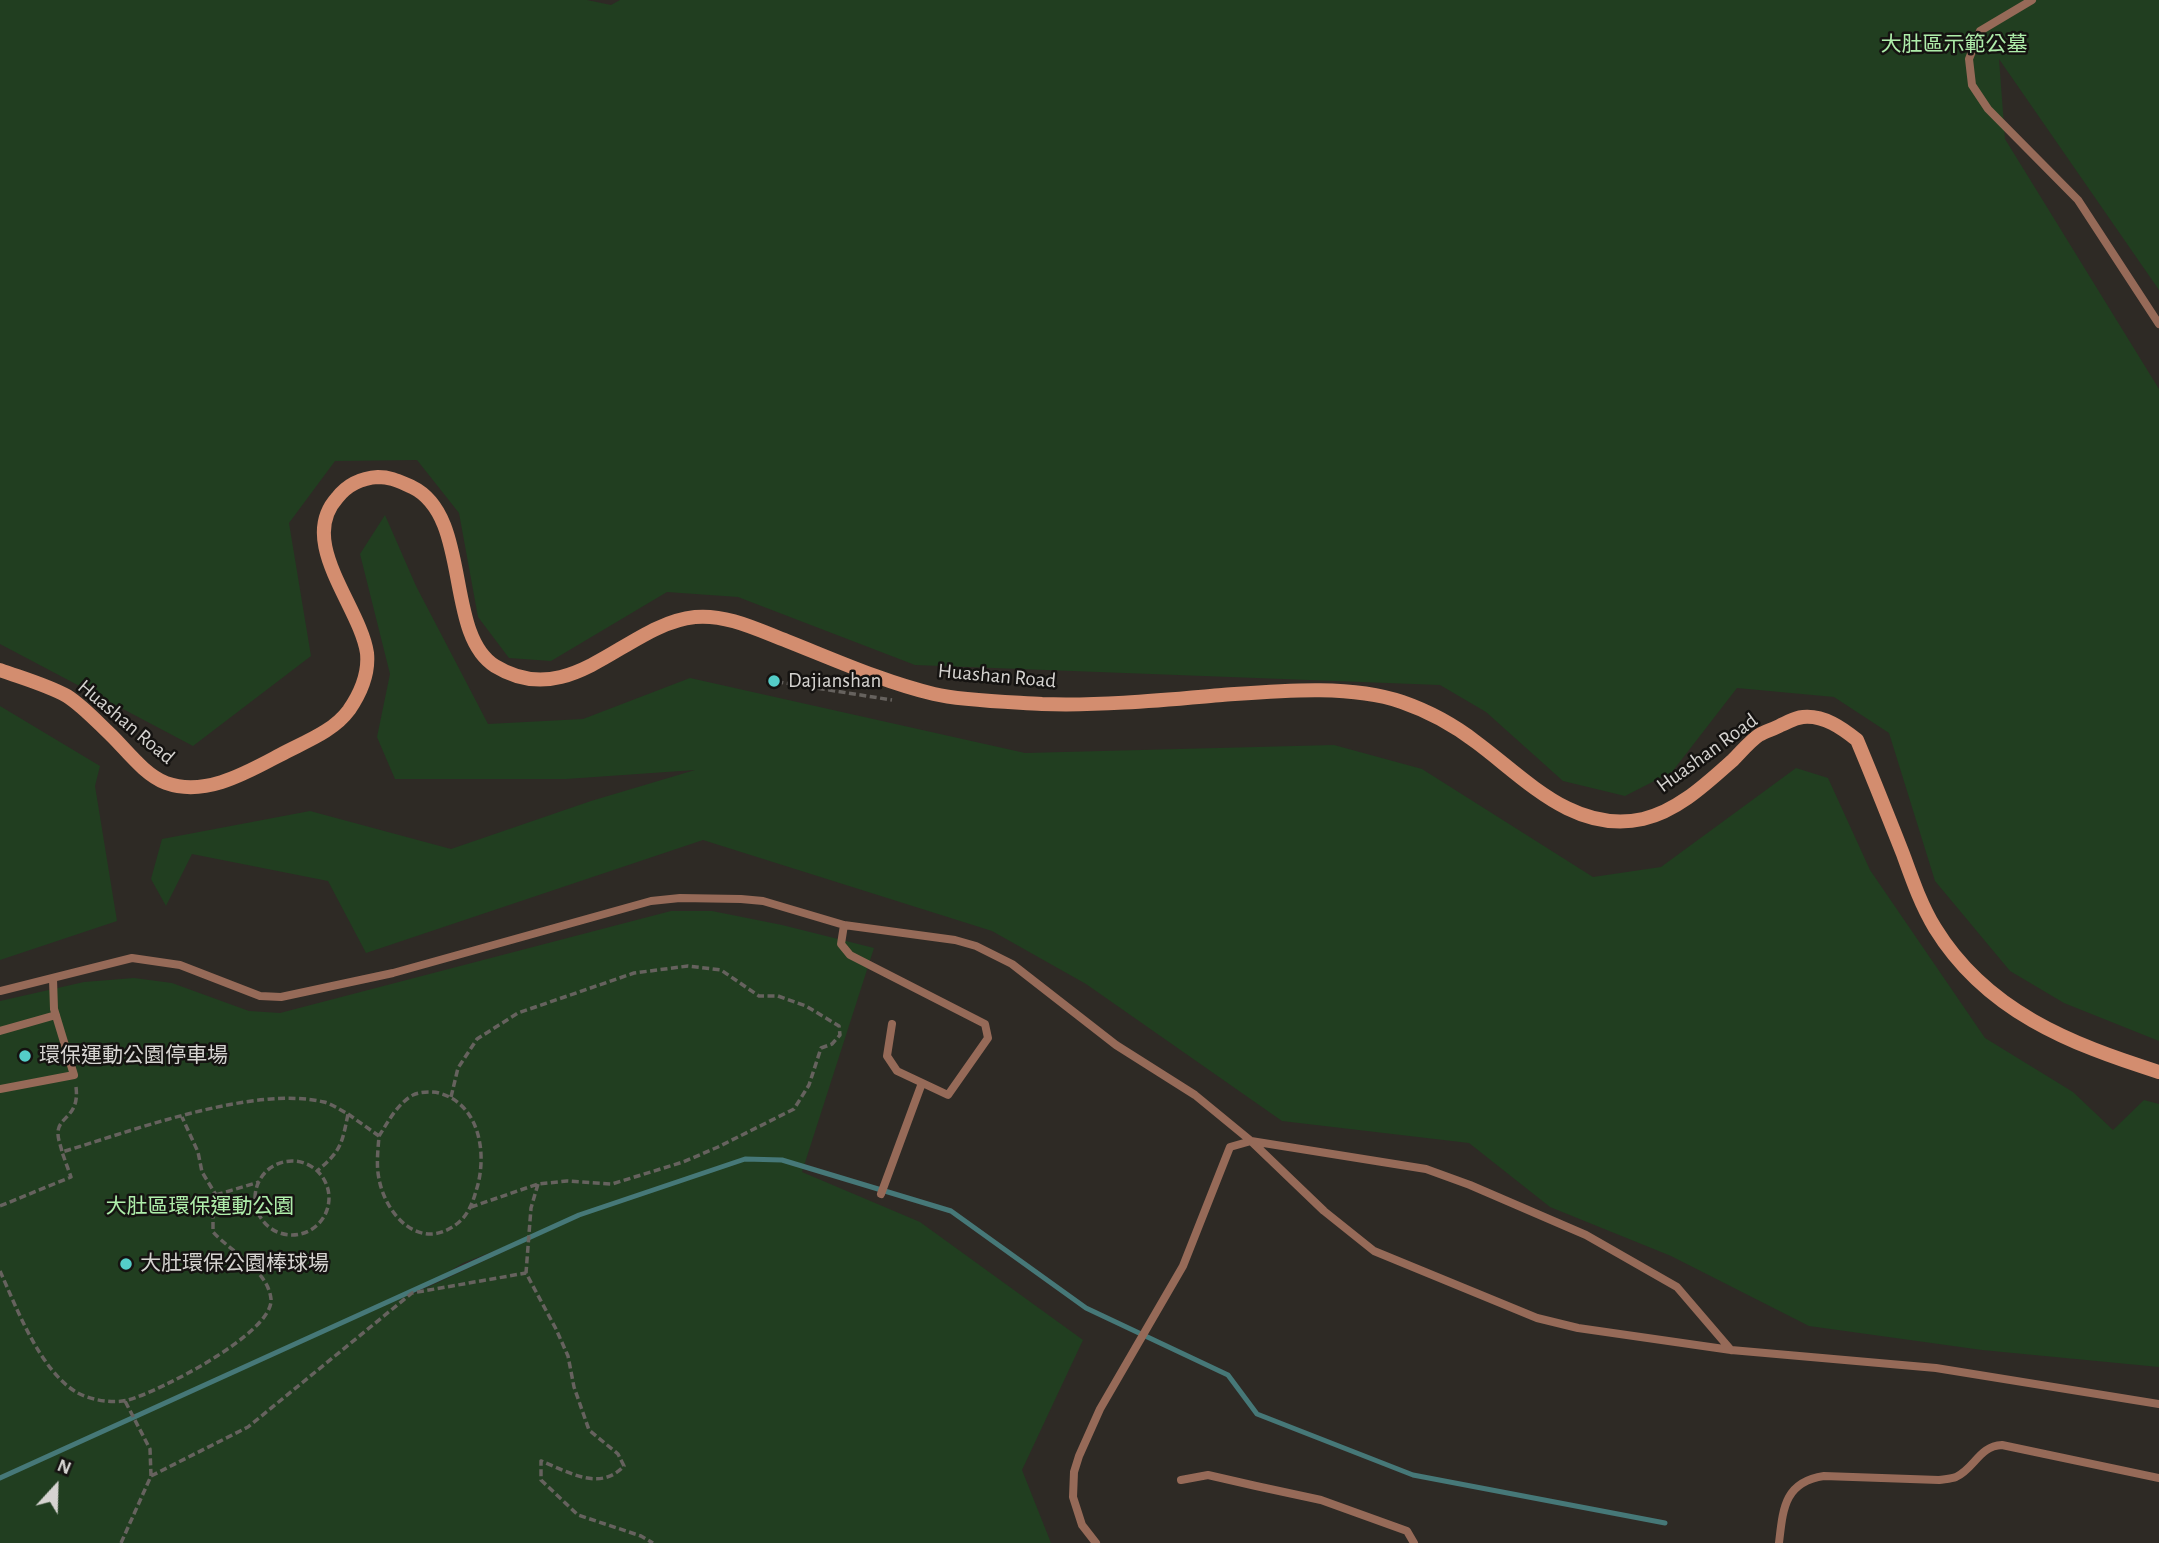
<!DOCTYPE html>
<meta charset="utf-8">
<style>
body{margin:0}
#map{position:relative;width:2159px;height:1543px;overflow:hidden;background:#2e2a25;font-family:"Alegreya Sans",sans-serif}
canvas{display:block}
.north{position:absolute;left:21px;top:1452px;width:70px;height:70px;-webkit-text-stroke:5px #151311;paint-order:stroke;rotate:22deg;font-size:19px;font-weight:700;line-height:28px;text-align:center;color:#d5d3d0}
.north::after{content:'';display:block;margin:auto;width:24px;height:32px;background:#d5d3d0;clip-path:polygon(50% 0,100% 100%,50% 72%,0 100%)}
</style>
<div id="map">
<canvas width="2159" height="1543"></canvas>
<div class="north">N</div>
</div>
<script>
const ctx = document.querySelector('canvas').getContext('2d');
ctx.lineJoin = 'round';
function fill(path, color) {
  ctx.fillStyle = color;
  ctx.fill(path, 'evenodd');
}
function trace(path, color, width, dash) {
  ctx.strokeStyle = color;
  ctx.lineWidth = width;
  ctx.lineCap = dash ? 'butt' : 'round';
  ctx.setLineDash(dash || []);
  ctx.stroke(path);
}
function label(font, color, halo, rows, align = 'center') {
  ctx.font = font + ' "Alegreya Sans","Noto Sans TC",sans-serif';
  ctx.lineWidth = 5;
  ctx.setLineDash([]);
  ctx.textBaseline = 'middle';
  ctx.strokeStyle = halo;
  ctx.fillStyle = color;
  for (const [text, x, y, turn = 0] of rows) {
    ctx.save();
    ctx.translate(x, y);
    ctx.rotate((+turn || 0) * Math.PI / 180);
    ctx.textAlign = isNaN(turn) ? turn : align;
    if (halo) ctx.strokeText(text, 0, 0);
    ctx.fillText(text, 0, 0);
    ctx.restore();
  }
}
fill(new Path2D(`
 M0,0H587L611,5L620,0H2159V290L1999,59L2005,139L2159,389V1041L2064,1003L2010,971L1935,881L1889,733L1834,697L1737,688L1672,772L1625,796L1563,781L1486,712L1440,685L915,665L738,597L667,592L551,661L509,658L478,617L459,513L417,460L335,461L289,523L311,656L193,746L0,644Z
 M385,515L416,586L488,724L583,719L690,678L1025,753L1334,745L1422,769L1593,877L1661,867L1796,768L1828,778L1870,870L1985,1038L2073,1092L2113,1130L2144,1100L2159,1104V1367L1982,1350L1809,1326L1671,1256L1550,1207L1469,1143L1282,1121L1086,984L992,931L703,840L366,953L328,881L192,854L166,906L151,879L162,839L310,811L451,849L591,801L695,770L566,779H395L377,737L390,674L360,554Z
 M0,706L100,766L95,786L117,921L0,960Z
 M671,911H712L782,925L874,948L802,1172L920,1222L1083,1340L1022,1470L1051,1543H0V1001L84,982L134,978L172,983L249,1011L280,1013ZM548,1230V1231L405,1298L463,1263Z`), '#213e20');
trace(new Path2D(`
 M0,1478L579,1215L745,1159L782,1160L951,1211L1086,1308L1228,1375L1257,1414L1413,1475L1665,1523`), '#467878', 5);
trace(new Path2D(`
 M766,680L892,700
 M76,1087C80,1118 57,1116 58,1134C58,1140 61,1146 62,1152C132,1131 253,1085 324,1102C332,1104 340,1110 348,1114C342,1144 341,1151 317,1171
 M451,1097L458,1068L477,1039L518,1013L634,973L688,966L721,970L759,996H778L806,1006L839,1026L840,1035L832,1044L821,1048L809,1085L794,1109L718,1147L683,1162L612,1184L567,1181L538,1184L471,1207
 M348,1114L379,1136C378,1150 376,1165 379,1179C386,1216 421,1253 458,1223C468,1215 473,1202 476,1191C488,1155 480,1104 439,1093C431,1091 419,1092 413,1095C397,1104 388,1122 379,1136
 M255 1198a37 37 0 1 1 74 0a37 37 0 1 1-74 0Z
 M538,1184L531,1208L526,1273L556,1329L568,1356L574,1387L589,1430L618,1454L624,1466C600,1492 569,1472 541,1461V1480L578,1515L641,1536L653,1543
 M216,1195L259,1182
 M0,1206L71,1177L62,1152
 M0,1271C17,1309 40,1370 76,1392C90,1400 112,1404 128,1400C158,1392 274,1333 271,1299C268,1270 231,1252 213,1232V1211L216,1195L202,1172L198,1152L182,1117
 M151,1476L248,1427L412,1293L526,1273
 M121,1543L151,1476L150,1449L125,1401`), '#66625e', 3.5, [7, 3.5]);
trace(new Path2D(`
 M2032,0L1980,31L1969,59L1972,85L1988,109L2078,200L2159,324
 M844,925L841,944L850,955L985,1024L988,1038L948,1095L897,1071L887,1056L892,1024
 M0,991L132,958L180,965L260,996L281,997L393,973L651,901L680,898L741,899L763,901L844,925L955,940L976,946L1012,964L1116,1045L1195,1095L1251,1141L1324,1211L1374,1251L1537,1318L1578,1328L1731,1350L1936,1368L2159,1404
 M0,1031L56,1015
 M0,1089L74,1075L54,1009L53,979
 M881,1194L922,1083
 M1181,1480L1208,1475L1256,1486L1321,1500L1407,1531L1414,1543
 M1096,1543L1082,1525L1073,1497L1074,1472L1079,1456L1100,1409L1183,1266L1230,1147L1251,1141L1426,1169L1470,1185L1586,1235L1677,1287L1731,1350
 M1779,1543C1783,1509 1784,1482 1824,1476L1939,1480C1944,1479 1951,1479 1956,1477C1975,1468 1979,1446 2002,1445L2159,1478`), '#966a58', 8);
trace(new Path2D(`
 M0,670C22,678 47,685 67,696C84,707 98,723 112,736C128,752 145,775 166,783C205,797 246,773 280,755C304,742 333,732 349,710C360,694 369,673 367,653C360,606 297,542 337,498C347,485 362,478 378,477C392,477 400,482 412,487C472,516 444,634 495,666C571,713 626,624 695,617C727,614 758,630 787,641C835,660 884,682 934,694C963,701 1012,702 1042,704C1102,706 1163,700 1222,695C1278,691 1349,684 1402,702C1428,711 1454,725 1476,742C1526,779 1574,834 1643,819C1678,811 1707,783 1733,760C1741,752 1750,741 1759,735C1766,731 1774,729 1781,725C1791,721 1793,718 1803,717C1824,715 1842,728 1857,740C1873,778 1888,816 1903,854C1912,879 1921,905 1935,928C1986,1011 2070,1044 2159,1072`), '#d38d6f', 14);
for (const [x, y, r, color] of [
 [774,681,7,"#54cdc8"],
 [25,1056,7,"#54cdc8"],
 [126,1264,7,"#54cdc8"]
]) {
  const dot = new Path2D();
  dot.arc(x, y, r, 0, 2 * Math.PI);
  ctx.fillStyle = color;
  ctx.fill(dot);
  trace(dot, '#151311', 2.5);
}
label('21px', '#aeedaa', '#151311', [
 ["大肚區示範公墓",1954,45],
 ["大肚區環保運動公園",200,1207]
]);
label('21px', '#d5d3d0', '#151311', [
 ["Huashan Road",997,676,5],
 ["Huashan Road",126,722,40],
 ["Huashan Road",1707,753,-36]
]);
label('21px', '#d5d3d0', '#151311', [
 ["Dajianshan",788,681],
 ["環保運動公園停車場",39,1056],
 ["大肚環保公園棒球場",140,1264]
], 'left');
</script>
